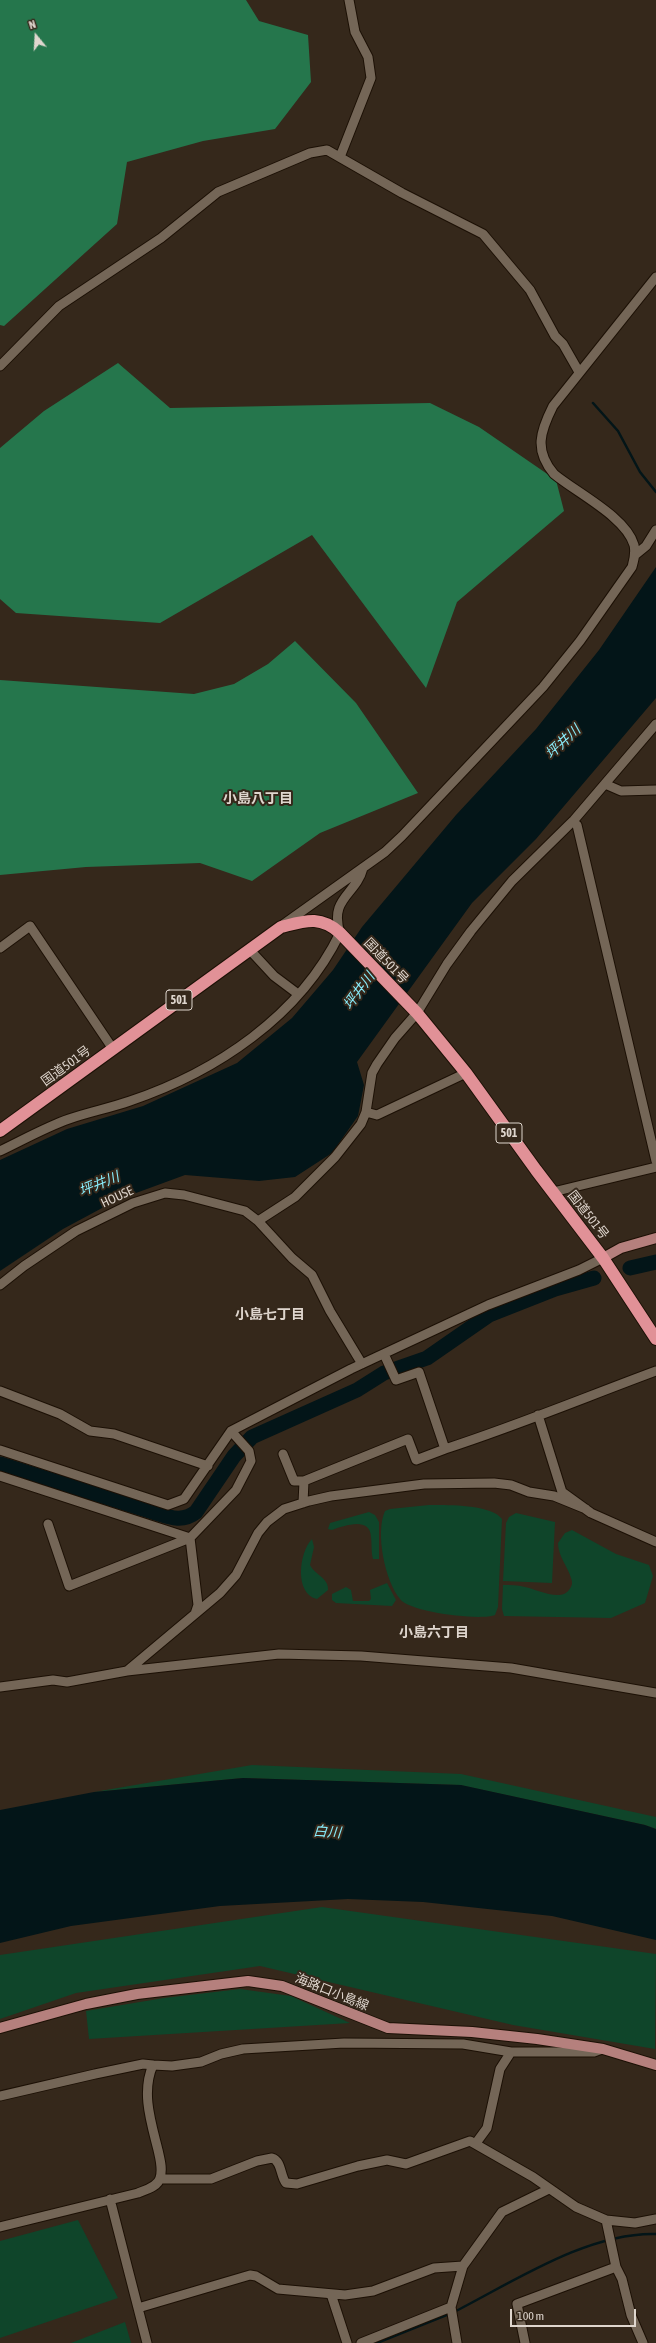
<!DOCTYPE html>
<meta charset="utf-8">
<style>
body{margin:0}
#map{position:relative;width:656px;height:2343px;overflow:hidden;background:#35281b;font-family:"Asap Condensed",sans-serif}
canvas{display:block}
.north{position:absolute;left:16px;top:16px;width:40px;height:40px;-webkit-text-stroke:3px #35281b;paint-order:stroke;rotate:342deg;font-size:11px;font-weight:700;line-height:16px;text-align:center;color:#dfd6ce}
.north::after{content:'';display:block;margin:auto;width:14px;height:18px;background:#dfd6ce;clip-path:polygon(50% 0,100% 100%,50% 72%,0 100%)}
.scale{position:absolute;left:510px;top:2309px;width:126px;height:18px;box-sizing:border-box;border:2px solid #dfd6ce;border-top:0;padding-left:5px;font-size:12px;line-height:14px;white-space:nowrap;color:#dfd6ce;-webkit-text-stroke:3px #35281b;paint-order:stroke}
</style>
<div id="map">
<canvas width="656" height="2343"></canvas>
<div class="north">N</div>
<div class="scale">100 m</div>
</div>
<script>
const ctx = document.querySelector('canvas').getContext('2d');
ctx.lineJoin = 'round';
function fill(path, color) {
  ctx.fillStyle = color;
  ctx.fill(path, 'evenodd');
}
function trace(path, color, width, dash) {
  ctx.strokeStyle = color;
  ctx.lineWidth = width;
  ctx.lineCap = dash ? 'butt' : 'round';
  ctx.setLineDash(dash || []);
  ctx.stroke(path);
}
function label(font, color, halo, rows, align = 'center') {
  ctx.font = font + ' "Asap Condensed","Noto Sans JP",sans-serif';
  ctx.lineWidth = 4;
  ctx.setLineDash([]);
  ctx.textBaseline = 'middle';
  ctx.strokeStyle = halo;
  ctx.fillStyle = color;
  for (const [text, x, y, turn = 0] of rows) {
    ctx.save();
    ctx.translate(x, y);
    ctx.rotate((+turn || 0) * Math.PI / 180);
    ctx.textAlign = isNaN(turn) ? turn : align;
    if (halo) ctx.strokeText(text, 0, 0);
    ctx.fillText(text, 0, 0);
    ctx.restore();
  }
}
fill(new Path2D(`
 M429,1505C446,1505 491,1504 502,1519L498,1607L495,1615C480,1621 409,1612 400,1599C385,1581 375,1533 385,1511L390,1509Z
 M369,1512L375,1515L379,1522V1559H373C371,1552 372,1545 371,1537C370,1516 344,1526 332,1530L328,1529L330,1523Z
 M516,1513L555,1522L552,1583L503,1581L506,1523L509,1517Z
 M572,1530L616,1554L649,1565L653,1576L645,1603L611,1618L504,1616L502,1609L503,1585C510,1585 517,1585 525,1587C536,1589 560,1602 569,1590C572,1586 573,1583 571,1578C568,1567 558,1556 558,1543L565,1533Z
 M312,1539L314,1547L310,1565C315,1575 329,1578 328,1590L317,1599C294,1594 299,1552 312,1539Z
 M387,1583L396,1600L392,1606L336,1603L332,1600V1594L346,1587L351,1590L353,1601H369L371,1599L370,1590Z
 M252,1765L461,1774L656,1817V1829L645,1825L460,1785L243,1778L94,1792Z
 M322,1907L656,1954L655,2049L513,2025L260,1966L76,1993L0,2019V1955Z
 M240,1989L291,1996L350,2023L89,2039L86,2011L164,1998Z
 M78,2220L118,2298L0,2338V2241Z
 M125,2322L131,2343H71Z`), '#0f452a');
fill(new Path2D(`
 M0,0H246L259,21L308,35L311,82L275,129L203,141L127,162L117,224L4,326L0,325Z
 M118,363L170,408L430,403L479,427L556,480L564,511L457,602L426,688L312,535L160,623L16,613L0,599V448L44,411Z
 M295,641L356,703L418,793L320,833L252,881L200,863L86,867L0,875V680L194,694L234,684L268,664Z`), '#25764c');
fill(new Path2D(`
 M656,567V698L536,839L472,903L357,1062L364,1085L358,1116L332,1153L295,1177L259,1181L185,1175L117,1200L63,1229L0,1271V1160L67,1129L143,1106L237,1063L292,1018L333,970L362,927L456,815L536,729L599,650Z
 M243,1778L461,1785L645,1825L656,1829V1940L552,1916L423,1902L348,1899L220,1906L71,1926L0,1943V1810L94,1792Z`), '#031518');
trace(new Path2D(`
 M593,403L618,431L640,472L656,492
 M454,2312C513,2282 588,2232 656,2234
 M377,2343L449,2314`), '#031518', 2.5);
trace(new Path2D(`
 M630,1268L656,1262
 M0,1464L153,1512C169,1517 182,1523 196,1512L234,1456L252,1437L357,1390L384,1373L427,1358L489,1315L555,1289L594,1278`), '#031518', 15);
const minor = new Path2D(`
 M340,157L371,78L368,57L355,32L349,0
 M0,366L59,306L161,238L218,192L310,153L327,150L402,193L483,234L530,290L555,336L563,344L579,372
 M635,555L646,546L656,530
 M605,784L621,791L656,790
 M577,825L656,1161
 M284,924L385,852L402,836L543,687L580,641L632,567C634,559 636,553 634,545C626,517 577,493 554,474C534,450 540,432 553,406L656,277
 M0,948L30,926L113,1049
 M249,949L274,976L298,994
 M366,1112L377,1115L466,1073
 M0,1151C23,1140 46,1127 69,1119C89,1112 110,1108 130,1101C216,1072 300,1016 340,933C329,898 356,895 363,868
 M553,1192L656,1167
 M258,1221L295,1197L335,1157L361,1124L366,1112L372,1073L377,1064L395,1038L417,1013L447,964L471,931L512,881L574,820L656,724
 M0,1285L24,1266L76,1231L133,1203L165,1193L184,1195L245,1211L258,1221L292,1258L312,1275L330,1311L362,1364
 M384,1354L396,1380L419,1372L445,1449C516,1426 586,1397 656,1371
 M0,1391L60,1414L90,1431L114,1434L208,1466
 M538,1415L562,1492L591,1513L656,1542
 M0,1450L168,1505L184,1499L231,1431L351,1369L488,1305L579,1270L603,1258
 M283,1454L294,1481H304
 M0,1476L190,1538
 M303,1503L304,1481L408,1439L416,1460L445,1449
 M48,1524L69,1586L190,1538L236,1490L251,1461L249,1451L231,1431
 M195,1614L220,1593L236,1575L258,1533L267,1522L284,1509L309,1501L331,1496L424,1484L494,1483L511,1485L529,1492L554,1496L586,1509
 M127,1671L195,1614L198,1605L190,1538
 M0,1687L53,1680L67,1682L127,1671L279,1654L361,1656L511,1668L656,1693
 M0,2096L95,2074L143,2064L153,2065
 M476,2143L487,2128L500,2069L511,2052H594L602,2049
 M160,2179H211L257,2161L272,2158C282,2161 280,2176 286,2183L297,2184L358,2166L387,2160L406,2164L470,2141L533,2177L576,2207L606,2220L635,2223L656,2219
 M110,2199L147,2343
 M606,2220L616,2267L622,2279L631,2315L643,2343
 M0,2227L138,2193C145,2190 158,2187 160,2178C163,2169 160,2159 158,2150C151,2122 141,2092 153,2065L172,2066L201,2062L221,2054L243,2049L344,2043L463,2044L511,2052
 M331,2294L347,2343
 M138,2308L250,2275L256,2276L278,2289L345,2295L373,2291L434,2268L463,2266
 M361,2343L451,2307
 M457,2343L451,2307L463,2266L502,2212L549,2189
 M525,2343L517,2304L616,2267`);
const major = new Path2D(`
 M603,1258L621,1248L656,1238
 M0,2028L86,2004L137,1994L248,1981L282,1986L388,2028L472,2032L537,2039L603,2049L656,2065`);
const highway = new Path2D(`
 M0,1131L281,927C305,921 320,915 340,933L417,1013L466,1073L536,1170L603,1258L656,1339`);
trace(minor, '#1c1005', 11);
trace(major, '#1c1005', 12);
trace(highway, '#1c1005', 14);
trace(minor, '#746657', 9);
trace(major, '#b5807d', 10);
trace(highway, '#e19197', 12);
for (const [x, y, w] of [
 [179,1000,26],
 [509,1133,26]
]) {
  const box = new Path2D();
  box.roundRect(x - w / 2, y - 10, w, 20, 3);
  ctx.fillStyle = '#35281b';
  ctx.fill(box);
  trace(box, '#dfd6ce', 1);
}
label('bold 12px', '#dfd6ce', null, [
 ["501",179,1000],
 ["501",509,1133]
]);
label('13px', '#dfd6ce', '#35281b', [
 ["国道501号",386,961,46],
 ["国道501号",66,1066,-36],
 ["HOUSE",117,1197,-25],
 ["国道501号",588,1215,52],
 ["海路口小島線",332,1992,22]
]);
label('italic 14px', '#88ecfa', '#35281b', [
 ["坪井川",563,742,-43],
 ["坪井川",359,991,-54],
 ["坪井川",99,1184,-22],
 ["白川",327,1832,4]
]);
label('bold 14px', '#dfd6ce', '#35281b', [
 ["小島八丁目",258,799],
 ["小島七丁目",270,1315],
 ["小島六丁目",434,1633]
]);
</script>
